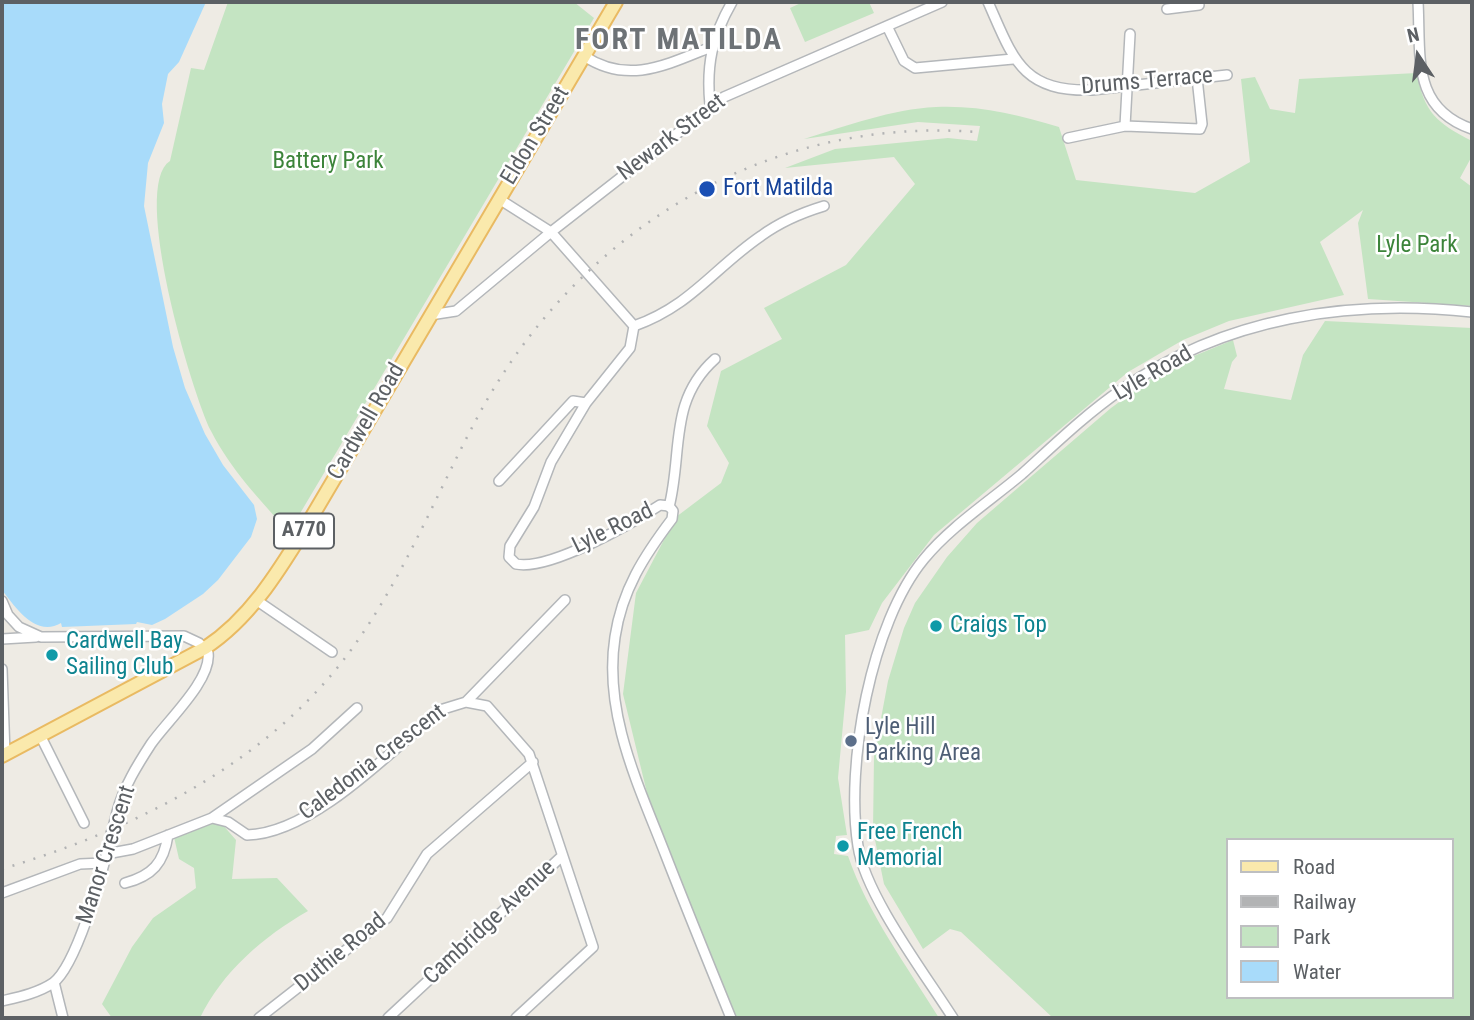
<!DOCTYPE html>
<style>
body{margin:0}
#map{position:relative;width:1474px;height:1020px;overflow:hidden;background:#eeebe4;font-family:"Roboto Condensed",sans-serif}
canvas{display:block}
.frame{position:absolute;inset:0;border:4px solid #5c6064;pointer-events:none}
.legend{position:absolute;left:1226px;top:838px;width:228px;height:161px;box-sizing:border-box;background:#fff;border:2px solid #bebfc1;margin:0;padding:9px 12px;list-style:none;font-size:21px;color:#5c6064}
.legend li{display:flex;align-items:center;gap:14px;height:35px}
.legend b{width:35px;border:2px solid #bebfc1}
.north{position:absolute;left:1383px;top:21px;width:70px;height:70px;-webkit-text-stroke:5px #fff;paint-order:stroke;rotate:347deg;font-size:19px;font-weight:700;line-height:28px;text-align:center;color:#5c6064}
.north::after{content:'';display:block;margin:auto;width:24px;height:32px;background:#5c6064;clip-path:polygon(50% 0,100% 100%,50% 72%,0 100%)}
</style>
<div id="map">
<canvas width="1474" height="1020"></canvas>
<div class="frame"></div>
<ul class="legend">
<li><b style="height:9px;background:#fae9ac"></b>Road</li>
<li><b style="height:9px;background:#b2b3b4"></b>Railway</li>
<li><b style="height:19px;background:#c4e4c2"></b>Park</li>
<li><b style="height:19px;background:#a8dbfa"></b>Water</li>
</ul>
<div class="north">N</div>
</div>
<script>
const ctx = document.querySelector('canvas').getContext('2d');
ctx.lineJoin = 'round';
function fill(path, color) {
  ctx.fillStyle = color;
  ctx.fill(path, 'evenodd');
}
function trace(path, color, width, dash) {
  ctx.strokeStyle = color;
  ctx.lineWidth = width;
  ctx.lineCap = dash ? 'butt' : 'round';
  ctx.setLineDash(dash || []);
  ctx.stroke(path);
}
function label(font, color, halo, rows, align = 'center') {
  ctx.font = font + ' "Roboto Condensed",sans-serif';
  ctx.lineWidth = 5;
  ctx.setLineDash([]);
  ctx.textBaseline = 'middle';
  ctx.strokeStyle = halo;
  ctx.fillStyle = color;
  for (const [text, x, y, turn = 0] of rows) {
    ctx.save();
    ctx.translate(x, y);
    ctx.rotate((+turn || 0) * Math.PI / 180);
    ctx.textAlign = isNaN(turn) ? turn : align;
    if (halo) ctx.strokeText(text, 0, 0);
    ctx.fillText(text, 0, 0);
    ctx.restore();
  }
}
fill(new Path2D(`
 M228,2H574L594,18L289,532C260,500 231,470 211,431C192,393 130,186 170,161L191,68L204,70Z
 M803,2H869L874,13L805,42L790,8Z
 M1417,73C1424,113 1437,123 1472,141V156L1460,178L1472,187V306L1368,299L1358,223L1363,210L1320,242L1344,295L1229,321L1183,340L1128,372L934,535L882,603L869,630L845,635L846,692L838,778L847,835L836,836L834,854L848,856C868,914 907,966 939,1018H736L648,797L623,694L636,593L676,517L721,483L729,463L707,426L721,371L782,339L764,308L846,265L915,184L894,157L785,168L835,149L948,138L977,141L980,126L918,122L804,139C846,126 892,109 936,107C979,105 1019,115 1059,127L1076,180L1195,193L1250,162L1241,79L1255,77L1270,109L1295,113L1299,79Z
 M1325,321L1472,328V1018H1053L961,932L950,929L923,949L884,884L873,830L874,756L888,681L904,628L915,603L947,557L977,523L1111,408L1167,367L1233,340L1237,356L1232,362L1224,389L1291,400L1303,355ZM1227,840H1451V997H1227Z
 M213,822L222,824L236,840L232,879L277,878L308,911C264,936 222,972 200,1018H112L102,1004L132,947L153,918L196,888L194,868L179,859L174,837Z`), '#c4e4c2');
fill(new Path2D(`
 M2,2H206L179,62L168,74L162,104L164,123L148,163L144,206L173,347L185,388L205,434L223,465L254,505L257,519L251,537L218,580L203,594L165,619L152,625L137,622L136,624L62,627L61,623C36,638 15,607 2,590Z`), '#a8dbfa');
const minor = new Path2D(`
 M988,2C1013,58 1021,92 1092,90L1227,75
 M1418,2C1421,56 1411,108 1472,129
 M1167,9L1199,5
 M887,26L904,61L915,68L1013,59
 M1130,34L1125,126L1200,129L1202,124L1197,78
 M584,56C628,85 666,65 711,47
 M710,105C706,65 712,37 732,2
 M1068,138L1125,126
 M499,199L551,232L634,326L630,348L586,403L551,462L534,507L510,546L509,557L516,564C549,571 631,524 660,505L669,506L673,511L672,519C644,556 622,590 615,637C603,714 639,786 666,856C687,910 709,964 731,1018
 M430,315L456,311L551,232L724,97L942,2
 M634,326C691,306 714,268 761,236C780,222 801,213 824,206
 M499,481L573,401L586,403
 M669,507C683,452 668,401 715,359
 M256,600L332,652
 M2,601L8,615L19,627L41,637L184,636L199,643L208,653C212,680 166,722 151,744C138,764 123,788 117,812
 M2,639L36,637
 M2,669L5,755
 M466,702L565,600
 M41,737L84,823
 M212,818L312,749L357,708
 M106,854L133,849L212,818L228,822L247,835C312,834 392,750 440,710L466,702L487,706L529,754L593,947L516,1018
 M125,883C152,876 164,863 168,835
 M2,893L80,864L103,863
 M54,982L63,1018
 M2,1001C19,997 38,993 53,983C76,966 101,877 108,848
 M259,1018L387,918L427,854L533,762
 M388,1018L561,857
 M953,1018C925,974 865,895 858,846C845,765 871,623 924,559C950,527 990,501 1022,474C1054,445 1086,414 1121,390C1225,317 1349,299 1472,312`);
const major = new Path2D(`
 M2,756L205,648C249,619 277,574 304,530L616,2`);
trace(minor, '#b4b7ba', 12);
trace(major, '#e9ba62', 16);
trace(minor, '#fff', 9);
trace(major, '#fae9ac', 12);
trace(new Path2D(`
 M2,869C125,832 249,773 333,673C398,595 434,496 483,407C583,228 769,116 977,132`), '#b2b3b4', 2.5, [2, 9]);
const minorBridge = new Path2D(`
 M108,847L117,812`);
trace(minorBridge, '#b4b7ba', 12, []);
trace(minorBridge, '#fff', 9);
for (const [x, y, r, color] of [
 [707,189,9,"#1a4fb4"],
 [936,626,7,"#0f9aa8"],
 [52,655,7,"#0f9aa8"],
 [851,741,7,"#5c6f8a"],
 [843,846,7,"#0f9aa8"]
]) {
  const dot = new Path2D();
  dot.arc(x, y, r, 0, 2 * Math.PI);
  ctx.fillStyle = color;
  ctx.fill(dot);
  trace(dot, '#fff', 2.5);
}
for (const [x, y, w] of [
 [304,531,60]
]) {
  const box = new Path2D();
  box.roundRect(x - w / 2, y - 17.5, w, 35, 5);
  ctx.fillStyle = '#fff';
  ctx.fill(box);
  trace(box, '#5c6064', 2);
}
label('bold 21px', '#5c6064', null, [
 ["A770",304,531]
]);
label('23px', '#5c6064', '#fff', [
 ["Drums Terrace",1147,82,-5],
 ["Eldon Street",536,136,-59],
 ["Newark Street",672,138,-37],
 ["Lyle Road",1153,374,-30],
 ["Cardwell Road",367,422,-60],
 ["Lyle Road",613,529,-26],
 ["Caledonia Crescent",373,763,-37],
 ["Manor Crescent",107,855,-72],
 ["Cambridge Avenue",490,923,-43],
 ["Duthie Road",341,953,-39]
]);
label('23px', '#3c843a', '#fff', [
 ["Battery Park",328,162],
 ["Lyle Park",1417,246]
]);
label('23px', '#164399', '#fff', [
 ["Fort Matilda",723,189]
], 'left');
label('23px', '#0d838f', '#fff', [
 ["Craigs Top",950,626],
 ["Cardwell Bay",66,642],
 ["Sailing Club",66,668],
 ["Free French",857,833],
 ["Memorial",857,859]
], 'left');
label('23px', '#4e5e75', '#fff', [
 ["Lyle Hill",865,728],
 ["Parking Area",865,754]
], 'left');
ctx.letterSpacing = '2px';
label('bold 30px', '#6d7276', '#fff', [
 ["FORT MATILDA",679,41]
]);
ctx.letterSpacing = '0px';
</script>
